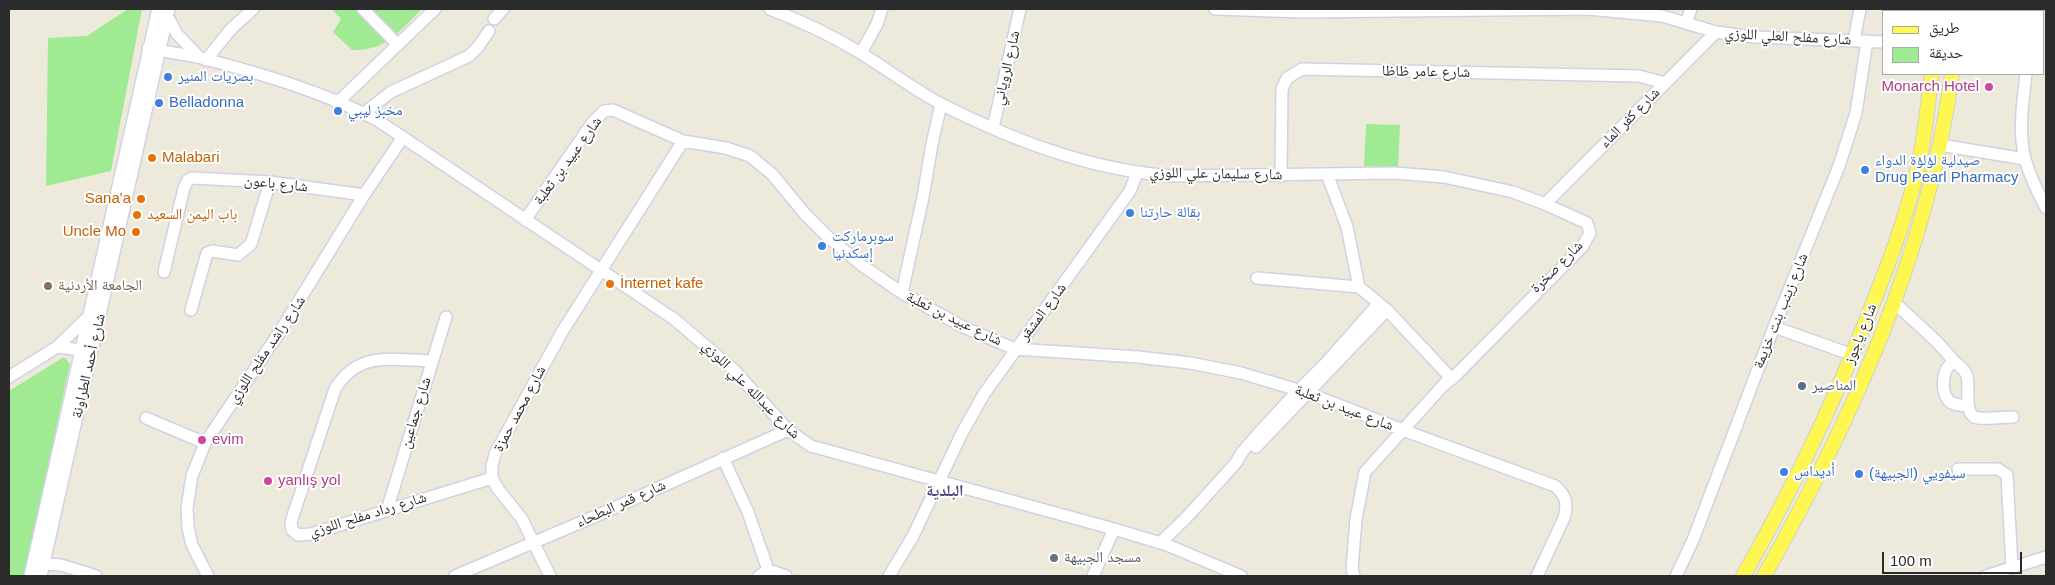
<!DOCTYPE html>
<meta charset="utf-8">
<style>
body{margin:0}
#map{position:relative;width:2055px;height:585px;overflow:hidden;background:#eeeadb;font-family:Arial,"Noto Naskh Arabic",sans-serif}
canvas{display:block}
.frame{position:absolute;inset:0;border:10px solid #2b2b2b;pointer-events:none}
.legend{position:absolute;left:1882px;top:10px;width:162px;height:65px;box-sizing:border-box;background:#fff;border:1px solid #aaa;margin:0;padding:6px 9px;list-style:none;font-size:15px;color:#2b2b2b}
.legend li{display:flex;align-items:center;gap:10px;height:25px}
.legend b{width:25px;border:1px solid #aaa}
.scale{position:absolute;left:1882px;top:552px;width:140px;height:22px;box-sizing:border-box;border:2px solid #2b2b2b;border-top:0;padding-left:6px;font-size:15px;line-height:18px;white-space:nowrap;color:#2b2b2b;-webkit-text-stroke:4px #fff;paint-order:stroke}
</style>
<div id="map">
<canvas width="2055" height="585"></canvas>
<div class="frame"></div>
<ul class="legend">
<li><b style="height:6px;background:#fef751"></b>طريق</li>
<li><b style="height:14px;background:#9fea93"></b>حديقة</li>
</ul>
<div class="scale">100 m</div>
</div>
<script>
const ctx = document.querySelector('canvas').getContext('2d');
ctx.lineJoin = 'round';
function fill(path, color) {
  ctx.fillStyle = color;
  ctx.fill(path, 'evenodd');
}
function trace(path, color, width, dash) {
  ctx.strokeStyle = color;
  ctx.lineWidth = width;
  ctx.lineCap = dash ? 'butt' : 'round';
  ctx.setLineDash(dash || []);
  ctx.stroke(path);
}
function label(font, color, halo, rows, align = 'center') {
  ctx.font = font + ' Arial,"Noto Naskh Arabic",sans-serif';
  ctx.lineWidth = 4;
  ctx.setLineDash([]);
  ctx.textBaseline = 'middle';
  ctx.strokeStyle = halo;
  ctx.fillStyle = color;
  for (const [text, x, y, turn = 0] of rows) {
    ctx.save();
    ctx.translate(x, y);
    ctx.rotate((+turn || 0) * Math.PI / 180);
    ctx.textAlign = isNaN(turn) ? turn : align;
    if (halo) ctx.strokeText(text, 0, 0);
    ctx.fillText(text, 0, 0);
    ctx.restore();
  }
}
fill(new Path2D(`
 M128,9H142L111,171L46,186L48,38L87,36Z
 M332,9H422C399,31 387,51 352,50L333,32L341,19Z
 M1366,124L1400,125L1398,167L1364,166Z
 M64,357L70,364L24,576H9V391Z`), '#9fea93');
const minor = new Path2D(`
 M363,9L398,45
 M770,9C801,21 831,35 859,52C887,69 914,90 943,105C1014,141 1094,171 1174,176L1395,173L1444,177L1513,192L1545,204L1587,223L1590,233L1582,247L1457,374L1444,385
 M1215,9L1302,12L1588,9L1662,16L1716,32L1754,37L1884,42
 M2036,11V9
 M167,16L177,34L199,57
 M494,19L503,9
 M1686,23L1691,9
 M1854,41L1860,9
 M148,48C166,52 184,54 201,58C259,73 324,92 377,120L674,319L734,370L788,430L811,446L1114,529L1167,545L1241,576
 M861,53L877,24L882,9
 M206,60L231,29L253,9
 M2026,74C2023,101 2018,132 2025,159C2030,176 2038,193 2046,208
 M337,103L435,9
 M364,113L391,92L469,56L478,47L489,31
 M993,128L1020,9
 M1940,145L2025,159
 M1327,174L1347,227L1359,287
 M1281,176L1282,89L1287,78L1302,69L1639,76L1665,83
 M1545,204L1716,32
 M525,220L593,122L604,111L613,110L683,141L726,148L750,156L772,174L805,214L829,238L863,266L902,293L963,327L1015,349L1138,357L1190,363L1241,373L1308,393L1403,430L1555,486C1566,495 1568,504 1564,518L1537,576
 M164,272L184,188L188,180L192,178L270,182L364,195
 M1257,278L1359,287L1387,310L1452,379
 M902,293L923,197L932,144L941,104
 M1894,302C1913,321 1936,338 1952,359C1957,365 1964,367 1967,376C1970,386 1964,411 1974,417C1982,420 2004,417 2013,417
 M191,310L207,253L212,251L238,255L251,244L270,182
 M1774,327L1853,355
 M57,347L81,350
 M432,361C392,360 359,350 335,389L291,522L292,530L298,535L311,534L492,478
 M1954,362C1942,367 1940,391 1949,401C1954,406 1962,405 1968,406
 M9,377L57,347L88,317
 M146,418L205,443
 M1256,447L1387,310
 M723,458L748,512L768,570
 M1958,469H1998L2007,475L2012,568
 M387,510L446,317
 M1160,543L1186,518L1235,464L1243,451L1257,435L1293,396L1326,363L1379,303
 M44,564L61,565L96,576
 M30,576L158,9
 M41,576L169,9
 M208,576L192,545L188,527L187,508L192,476L205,443L281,330L364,195L403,137
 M455,576L598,515L788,430
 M550,576L522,519L498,489L492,478V466L495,454L562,332L683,141
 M759,576L768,570L786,576
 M889,576L913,536L962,433L984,394L1130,191L1137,173
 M1093,576L1114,529
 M1354,576L1352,569L1356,519L1365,472L1448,380
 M1676,576L1693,540L1774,327L1839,166L1856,113L1867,41
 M1986,576L2046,557`);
const major = new Path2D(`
 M1941,11L1942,9
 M1960,11L1961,9
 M1743,576C1790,494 1831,409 1866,321C1885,273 1904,225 1916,175C1925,142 1927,107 1932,74
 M1764,576C1852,420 1928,253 1952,74`);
trace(minor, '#d1d1e5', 14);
trace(major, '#d0d0d0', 16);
trace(minor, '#fff', 11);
trace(major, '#fef751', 14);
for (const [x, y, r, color] of [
 [168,77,5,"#3f7fe0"],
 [1989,87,5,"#d1479c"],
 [159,103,5,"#3f7fe0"],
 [338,111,5,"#3f7fe0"],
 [152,158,5,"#e8710a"],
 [1865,170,5,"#3f7fe0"],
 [141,199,5,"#e8710a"],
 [1130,213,5,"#3f7fe0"],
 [137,215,5,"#e8710a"],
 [136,232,5,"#e8710a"],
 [822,246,5,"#3f7fe0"],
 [610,284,5,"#e8710a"],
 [48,286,5,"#8d6e63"],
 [1802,386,5,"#5c6f8a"],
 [202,440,5,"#d1479c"],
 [1784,472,5,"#3f7fe0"],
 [1859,474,5,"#3f7fe0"],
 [268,481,5,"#d1479c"],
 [1054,558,5,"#6b7280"]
]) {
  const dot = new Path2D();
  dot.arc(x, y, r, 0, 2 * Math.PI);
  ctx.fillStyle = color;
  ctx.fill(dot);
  trace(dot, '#fff', 2);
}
label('15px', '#2b2b2b', '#fff', [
 ["شارع مفلح العلي اللوزي",1788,37,3],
 ["شارع الروياني",1007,68,-77],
 ["شارع عامر ظاظا",1426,72,1],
 ["شارع كفر الماء",1630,118,-45],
 ["شارع عبيد بن ثعلبة",568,161,-54],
 ["شارع سليمان علي اللوزي",1216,174,1],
 ["شارع باعون",276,184,6],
 ["شارع صخرة",1557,267,-45],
 ["شارع زينب بنت خزيمة",1781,311,-68],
 ["شارع المشقر",1043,312,-53],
 ["شارع عبيد بن ثعلبة",954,319,26],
 ["شارع ياجوز",1861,334,-68],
 ["شارع راشد مفلح اللوزي",267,350,-56],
 ["شارع أحمد الطراونة",89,366,-77],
 ["شارع عبدالله علي اللوزي",751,390,45],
 ["شارع عبيد بن ثعلبة",1344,408,21],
 ["شارع محمد حمزة",520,409,-62],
 ["شارع جماعين",416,413,-73],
 ["شارع قمر البطحاء",621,504,-24],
 ["شارع رداد مفلح اللوزي",368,515,-17]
]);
label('15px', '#366cbe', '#fff', [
 ["بصريات المنير",178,77],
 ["Belladonna",169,103],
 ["مخبز ليبي",348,111],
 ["صيدلية لؤلؤة الدواء",1875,161],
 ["Drug Pearl Pharmacy",1875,178],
 ["بقالة حارتنا",1140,213],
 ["سوبرماركت",832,237],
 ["إسكدنيا",832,254],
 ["أديداس",1794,472],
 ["سيفويي (الجبيهة)",1869,474]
], 'left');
label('15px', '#b23c85', '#fff', [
 ["Monarch Hotel",1979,87,"right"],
 ["evim",212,440],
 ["yanlış yol",278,481]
], 'left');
label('15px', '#c56008', '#fff', [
 ["Malabari",162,158],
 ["Sana'a",131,199,"right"],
 ["باب اليمن السعيد",147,215],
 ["Uncle Mo",126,232,"right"],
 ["İnternet kafe",620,284]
], 'left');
label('15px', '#785e54', '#fff', [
 ["الجامعة الأردنية",58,286]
], 'left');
label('15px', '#4e5e75', '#fff', [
 ["المناصير",1812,386]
], 'left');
label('15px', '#5b616d', '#fff', [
 ["مسجد الجبيهة",1064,558]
], 'left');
label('bold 16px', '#484780', '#fff', [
 ["البلدية",945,492]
]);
</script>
